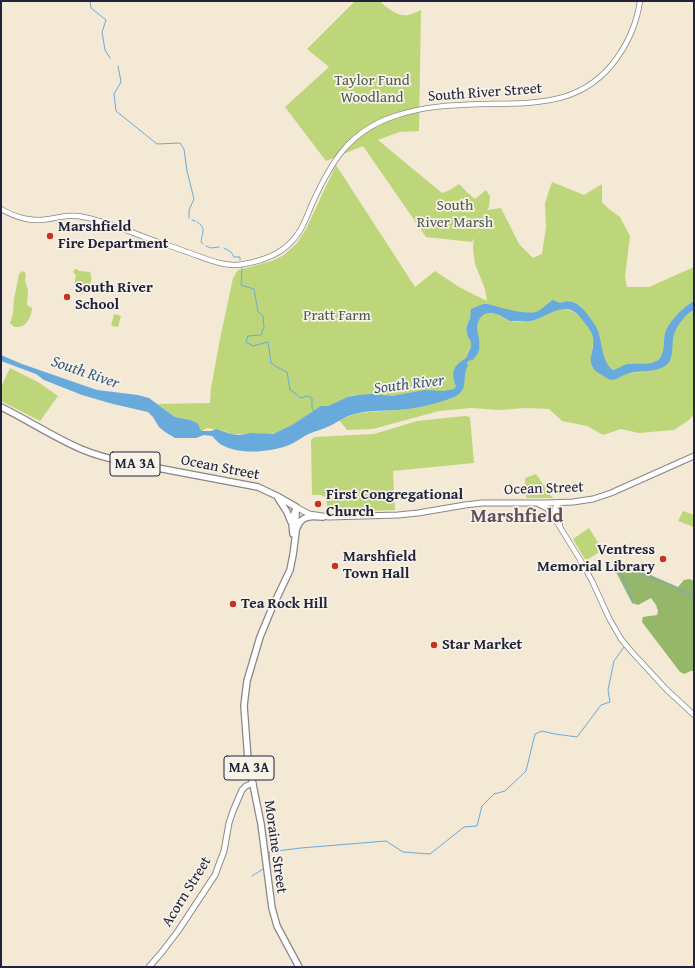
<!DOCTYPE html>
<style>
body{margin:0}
#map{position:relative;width:695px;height:968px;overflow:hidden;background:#f3e9d4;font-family:"Gentium Book Plus",serif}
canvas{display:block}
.frame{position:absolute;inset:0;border:2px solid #22223b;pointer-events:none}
</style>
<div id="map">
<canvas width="695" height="968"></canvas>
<div class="frame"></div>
</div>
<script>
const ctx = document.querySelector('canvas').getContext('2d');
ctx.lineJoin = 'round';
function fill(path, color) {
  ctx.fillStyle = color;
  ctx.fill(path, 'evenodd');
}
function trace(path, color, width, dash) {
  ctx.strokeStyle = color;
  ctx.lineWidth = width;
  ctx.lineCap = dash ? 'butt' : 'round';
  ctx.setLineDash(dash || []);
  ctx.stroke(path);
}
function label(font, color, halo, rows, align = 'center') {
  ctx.font = font + ' "Gentium Book Plus",serif';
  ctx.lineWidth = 3.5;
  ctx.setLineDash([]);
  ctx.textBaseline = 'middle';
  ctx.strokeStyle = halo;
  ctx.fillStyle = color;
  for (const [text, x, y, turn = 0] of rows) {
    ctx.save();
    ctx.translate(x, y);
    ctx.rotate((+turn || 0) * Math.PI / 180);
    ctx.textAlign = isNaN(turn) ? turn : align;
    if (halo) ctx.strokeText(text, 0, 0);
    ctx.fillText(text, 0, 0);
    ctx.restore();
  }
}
fill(new Path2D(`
 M355,1H380C386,8 399,17 408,15C412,14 417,12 421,10L419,131L399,132L378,140L442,193L450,190L459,184L468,193L475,199L486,190L490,196L489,207L487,210L501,208L519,244L533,258L542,254L546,227L545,203L552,182L584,195L602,184V202L609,209L620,217L630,236L625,277L627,287H649L694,267V301C683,307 669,321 665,333C663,341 665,355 658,360C649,366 637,362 627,364C622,365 618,369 613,370L609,368L606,363L597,330L581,306L574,302L565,301L560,303L549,302C546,306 541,311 536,312C525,315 499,308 488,304H483L478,307L470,317L466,328L467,335L471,341V346L467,353V357L457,388L449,391L411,394L393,398L356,395L347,397L293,425L277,432L271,434H231L224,431L207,428L202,431L193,421L175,417L158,404L210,403L211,388L220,339L233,278L238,270L272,261L284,255L297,243L306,229L336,165L415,287L435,271L459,287L487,301L485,289L475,264L473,248L474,238L472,242L426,237L363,146L326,161L285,107L329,67L307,49Z
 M75,269H77L79,271L90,272C95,285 85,293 74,286L76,275L73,272Z
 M22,271L26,273L25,281L28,290L27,305L32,308C32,314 28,324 22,326C19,327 17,327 14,327L10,323L13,314L14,299L19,274Z
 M561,309C575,308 589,324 593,337C594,344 591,351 591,359C590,362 591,365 592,368L627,374L654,370L671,358C672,335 675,323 694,310V414L689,420L674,430L639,433L621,429L603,435L587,426L562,421L549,409L525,408L500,410L471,408L439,411L373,429L347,430L339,420L355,414L369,412L400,410L436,403L451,399L465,377C463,365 473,355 480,346C477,332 472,308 496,314C501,316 506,320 510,321C516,322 524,322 529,321C538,321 545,315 552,312C555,311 559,310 561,309Z
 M114,314L121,316L118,327L111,326Z
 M10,368L38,382L58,396L40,421L1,401V387Z
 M465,416L470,417L474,463L393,471L395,510C372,511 351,512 328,509L325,497L321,495H312L311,440L314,437L374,434L417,421Z
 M536,474L551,496L553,497V498H526L525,478Z
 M683,511L694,515V527L678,521Z
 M589,528L602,549L601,551L587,560L584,558L573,539Z`), '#bed67a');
fill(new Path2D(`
 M614,561H619L678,587L684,580L690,579L694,581V645L693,646L694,651V671H691L684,674L680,672L642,622L643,617L657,615L658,611L656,605L651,598L638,605L632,603L613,566Z`), '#96b76a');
fill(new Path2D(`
 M553,300L560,303C569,299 577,302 584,310C589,317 595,323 598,331C602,342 603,365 613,370C618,369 622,365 627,364C637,362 649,366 658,360C665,355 663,341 665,333C669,321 683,307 694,301V310C685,315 677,325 674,335C671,345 675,360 665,366C654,373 639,370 627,374C622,375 618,379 613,380C609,380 605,377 602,375C582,365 595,354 593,338C592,332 588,327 584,322C580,317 577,313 571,310C558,305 543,319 531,321C526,322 521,321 516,321C514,321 512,321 510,321C507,320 507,319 504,318C499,314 487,310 482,316C471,326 484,342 478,353C477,356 474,358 472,361L471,359L467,363L468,366C462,374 468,387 459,394C454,398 447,400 440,402C427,406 411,409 398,410C384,411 369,410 355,414C344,416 336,424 325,428C321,430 315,431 311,433C303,436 297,442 289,445C271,452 242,455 224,446C219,444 216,440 212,436L204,435L196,438H175L165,432L159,427L153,417L148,412L113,404L82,395L44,380L36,374L1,361V355L22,364L97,390L138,395L149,398L175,417L190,420L197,423L199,426L200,429L202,431H211L216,429L231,434L239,435L252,433L273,434L277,432L292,425L321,406H328L335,403L347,397L358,395L371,394L392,396L425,390L444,391L454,389L456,386C450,370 454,366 467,357C467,352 471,349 471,345C472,340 467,338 467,333C465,327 468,324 470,318C471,315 470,312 471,309L483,304H488C499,307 528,316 538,311C544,308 547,303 553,300Z`), '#69aadd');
trace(new Path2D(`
 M90,1L91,8L106,20L102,32L105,50L110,58
 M118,66L121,82L114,94L116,111L157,144L180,143L184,149L187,171L194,199L189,210V218
 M192,220L195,221
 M197,222C207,228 202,233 201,242L203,244
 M206,246L211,248L219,247
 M224,248L231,252L234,257H240V260
 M242,267L241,285L254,289L258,312L263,316L264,327L261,335L248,336L246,342L253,346L268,342L271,363L277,367L287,372L290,390L295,393L300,398L307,396L312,398V408L314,411
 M633,603L628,587L618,569L621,566C645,576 671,584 694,597
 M270,867L269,852L301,848L386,841L403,852L430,854L464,827L477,826L482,806L494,794L505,791L526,771L535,734L542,731L555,734L577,737L601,705L610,702L608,690L614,661L624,647
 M252,876L263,869`), '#69aadd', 1);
const tertiary = new Path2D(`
 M1,209C17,218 31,222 49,219C56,218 62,216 68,216C79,215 89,218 99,221C115,225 131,232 147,238C160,243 174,247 187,252C205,258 224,268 244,264C261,261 280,255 292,241C302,231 307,216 312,204C331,162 349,131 395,116C424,106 453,105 483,104C536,103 583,106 617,58C629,41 637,22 640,1
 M557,503L555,509V519L584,566L593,583L609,618L621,639L631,651L666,689L694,715
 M557,503L559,513L560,527`);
const secondary = new Path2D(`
 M539,504L547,508L555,519
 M296,507L309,514L329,517L398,515L418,513L465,505L482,503H547L573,502L593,499L611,493L694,456
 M149,967L162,952L178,931L215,875L224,851L229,823L233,811L242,790L246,786L253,783`);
const primary = new Path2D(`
 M1,407C28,420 53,437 81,449C95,455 110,459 126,462L258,487L277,496L296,507
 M278,498L287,512L291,522
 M296,507V532L293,555L290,570L272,608L260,637L247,681L245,697L244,706L248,760L261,824L272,908L277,926L299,967
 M297,528C301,515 311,516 323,517
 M293,534C292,526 291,519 295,511`);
trace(tertiary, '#8a8688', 6);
trace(secondary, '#8a8688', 7);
trace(primary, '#8a8688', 8);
trace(tertiary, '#fff', 4.5);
trace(secondary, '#fff', 5);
trace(primary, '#fff', 5.5);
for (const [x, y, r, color] of [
 [50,236,4,"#c8321e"],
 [67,297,4,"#c8321e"],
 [318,504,4,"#c8321e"],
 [663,559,4,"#c8321e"],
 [335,566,4,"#c8321e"],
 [233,604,4,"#c8321e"],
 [434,645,4,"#c8321e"]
]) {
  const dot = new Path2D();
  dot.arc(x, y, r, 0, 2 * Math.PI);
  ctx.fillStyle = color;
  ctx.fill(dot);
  trace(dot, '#f7f3e8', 1.5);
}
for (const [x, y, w] of [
 [135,464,50],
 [249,768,50]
]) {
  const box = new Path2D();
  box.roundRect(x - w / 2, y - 12, w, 24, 3);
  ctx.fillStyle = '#f7f3e8';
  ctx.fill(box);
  trace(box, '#22223b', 1);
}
label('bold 14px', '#22223b', null, [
 ["MA 3A",135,464],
 ["MA 3A",249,768]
]);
label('15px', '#51584e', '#f7f3e8', [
 ["Taylor Fund",372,81],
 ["Woodland",372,98],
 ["South",455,206],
 ["River Marsh",455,223],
 ["Pratt Farm",337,316]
]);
label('15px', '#22223b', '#f7f3e8', [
 ["South River Street",485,93,-4],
 ["Ocean Street",220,468,11],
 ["Ocean Street",544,489,-2],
 ["Moraine Street",275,847,82],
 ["Acorn Street",187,892,-58]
]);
label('bold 15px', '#22223b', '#f7f3e8', [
 ["Marshfield",58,227],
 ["Fire Department",58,244],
 ["South River",75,288],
 ["School",75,305],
 ["First Congregational",326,495],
 ["Church",326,512],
 ["Ventress",655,550,"right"],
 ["Memorial Library",655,567,"right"],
 ["Marshfield",343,557],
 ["Town Hall",343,574],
 ["Tea Rock Hill",241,604],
 ["Star Market",442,645]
], 'left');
label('italic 16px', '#3e587c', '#f7f3e8', [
 ["South River",85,373,19],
 ["South River",409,385,-7]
]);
label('bold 19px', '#614e5a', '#f7f3e8', [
 ["Marshfield",517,517]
]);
</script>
